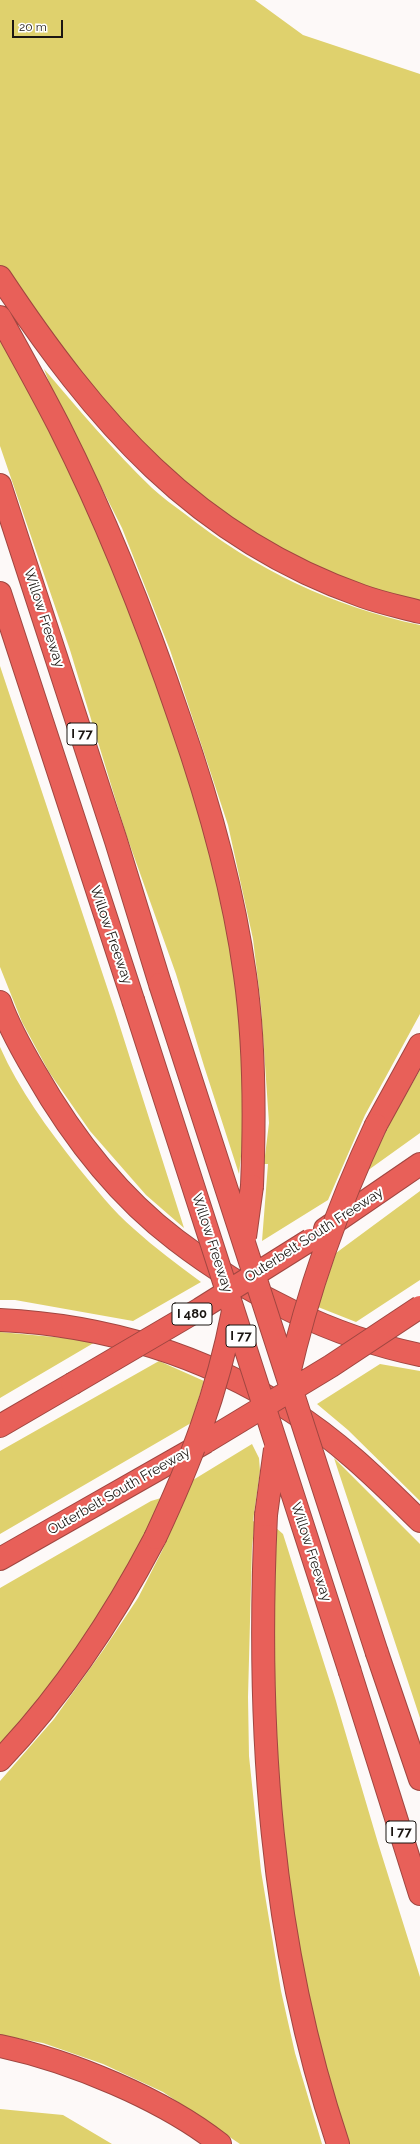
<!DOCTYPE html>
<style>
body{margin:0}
#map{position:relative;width:420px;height:2144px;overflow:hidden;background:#fdf9f8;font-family:Raleway,sans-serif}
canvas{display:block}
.scale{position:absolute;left:12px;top:20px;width:51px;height:18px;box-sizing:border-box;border:2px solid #1b1612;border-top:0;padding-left:5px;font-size:12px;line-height:14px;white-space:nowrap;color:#1b1612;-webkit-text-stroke:3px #fff;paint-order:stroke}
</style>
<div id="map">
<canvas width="420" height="2144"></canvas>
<div class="scale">20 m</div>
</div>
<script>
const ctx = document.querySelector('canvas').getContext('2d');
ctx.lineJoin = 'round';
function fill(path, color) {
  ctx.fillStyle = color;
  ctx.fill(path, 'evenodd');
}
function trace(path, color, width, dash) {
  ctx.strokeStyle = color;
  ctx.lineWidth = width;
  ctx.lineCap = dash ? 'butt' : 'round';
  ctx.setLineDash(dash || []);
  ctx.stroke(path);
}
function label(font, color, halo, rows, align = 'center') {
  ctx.font = font + ' Raleway,sans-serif';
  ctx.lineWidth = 4;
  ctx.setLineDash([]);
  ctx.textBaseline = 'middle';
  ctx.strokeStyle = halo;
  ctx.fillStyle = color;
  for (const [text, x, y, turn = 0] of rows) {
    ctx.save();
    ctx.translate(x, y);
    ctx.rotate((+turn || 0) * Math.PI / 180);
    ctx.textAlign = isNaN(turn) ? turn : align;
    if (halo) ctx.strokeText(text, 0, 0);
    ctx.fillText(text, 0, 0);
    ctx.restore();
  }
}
fill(new Path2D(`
 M0,0H255L303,35L420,74V612L362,596L184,496L0,277Z
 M0,338L77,485L132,618L173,731L213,858L236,967L245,1121L239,1174L204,1066L176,974L126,834L70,650L0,446Z
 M44,369C79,410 113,450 152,488C162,497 174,506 185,514C254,569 334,607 420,625V1014L365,1115L328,1200L262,1241L268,1164H264L269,1123L261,1006L253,939L228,825L170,650L122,528L52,390Z
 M0,666L115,1011L184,1228L146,1195L90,1131L49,1072L22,1022L0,967Z
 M0,1047C19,1090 48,1129 77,1166C95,1188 113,1211 134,1229C155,1248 178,1265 201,1282L133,1321L15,1300H0Z
 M420,1070V1133L367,1171L392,1119Z
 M420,1191V1280L356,1322L318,1307L336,1253Z
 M0,1332L97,1341L0,1398Z
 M159,1361L204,1381L191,1423L0,1534V1451Z
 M380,1364L420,1371V1501L348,1430L317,1404Z
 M252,1444L259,1458L260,1471L253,1521L255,1522L252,1546L248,1697L249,1756L261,1871L281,1991L295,2053L322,2144H240L163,2092L103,2064L43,2043L0,2035V1781L54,1719L104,1649L138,1598L162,1551L193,1480Z
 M334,1458L420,1544V1718Z
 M161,1498L143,1541L108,1600L55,1681L0,1746V1588L151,1501Z
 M275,1527L283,1534L336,1701L378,1843L420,1977V2144H347L300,1968L283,1842L273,1695Z
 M0,2109L63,2115L112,2144H0Z`), '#dfd16d');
const highway = new Path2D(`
 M0,277C95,420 194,537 362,596C381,603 401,607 420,612
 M0,317C20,353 40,389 59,426C107,521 146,620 180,720C209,803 233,888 245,975C255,1045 255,1115 252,1186
 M0,485L116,841L160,984
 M0,593L133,1000
 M0,1002C9,1027 22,1050 35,1072C71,1135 118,1196 176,1240C246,1294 333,1337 420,1355
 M376,1125L420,1045
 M325,1229L420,1164
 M0,1320C104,1325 203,1355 291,1411C339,1441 380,1482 420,1521
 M0,1426L72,1384
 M266,1515C256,1727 270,1942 338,2144
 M0,1559L204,1443
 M377,1653L420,1779
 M350,1672L420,1894
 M0,1760C63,1694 113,1618 155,1538
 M0,2046C71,2061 163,2099 220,2144`);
trace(highway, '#a04640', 24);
trace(highway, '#e86059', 22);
const highwayBridge = new Path2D(`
 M160,984L377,1653
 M133,1000L350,1672
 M245,1237L252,1186
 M288,1378C308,1290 338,1206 376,1125
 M72,1384L200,1309L310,1240
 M207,1441L331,1366L420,1307
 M266,1515L275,1449
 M155,1538C191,1461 217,1394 233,1311`);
trace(highwayBridge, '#a04640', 24, []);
trace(highwayBridge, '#e86059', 22);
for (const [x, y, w] of [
 [82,734,30],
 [192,1314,40],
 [241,1336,30],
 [401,1832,30]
]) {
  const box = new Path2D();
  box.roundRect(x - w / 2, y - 11, w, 22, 3);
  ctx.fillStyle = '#fff';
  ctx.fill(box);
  trace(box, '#1b1612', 1);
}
label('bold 13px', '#1b1612', null, [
 ["I 77",82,734],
 ["I 480",192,1314],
 ["I 77",241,1336],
 ["I 77",401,1832]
]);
label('14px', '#1b1612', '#fff', [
 ["Willow Freeway",44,618,72],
 ["Willow Freeway",111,935,71],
 ["Outerbelt South Freeway",314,1235,-33],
 ["Willow Freeway",212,1243,72],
 ["Outerbelt South Freeway",119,1491,-30],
 ["Willow Freeway",311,1552,72]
]);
</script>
